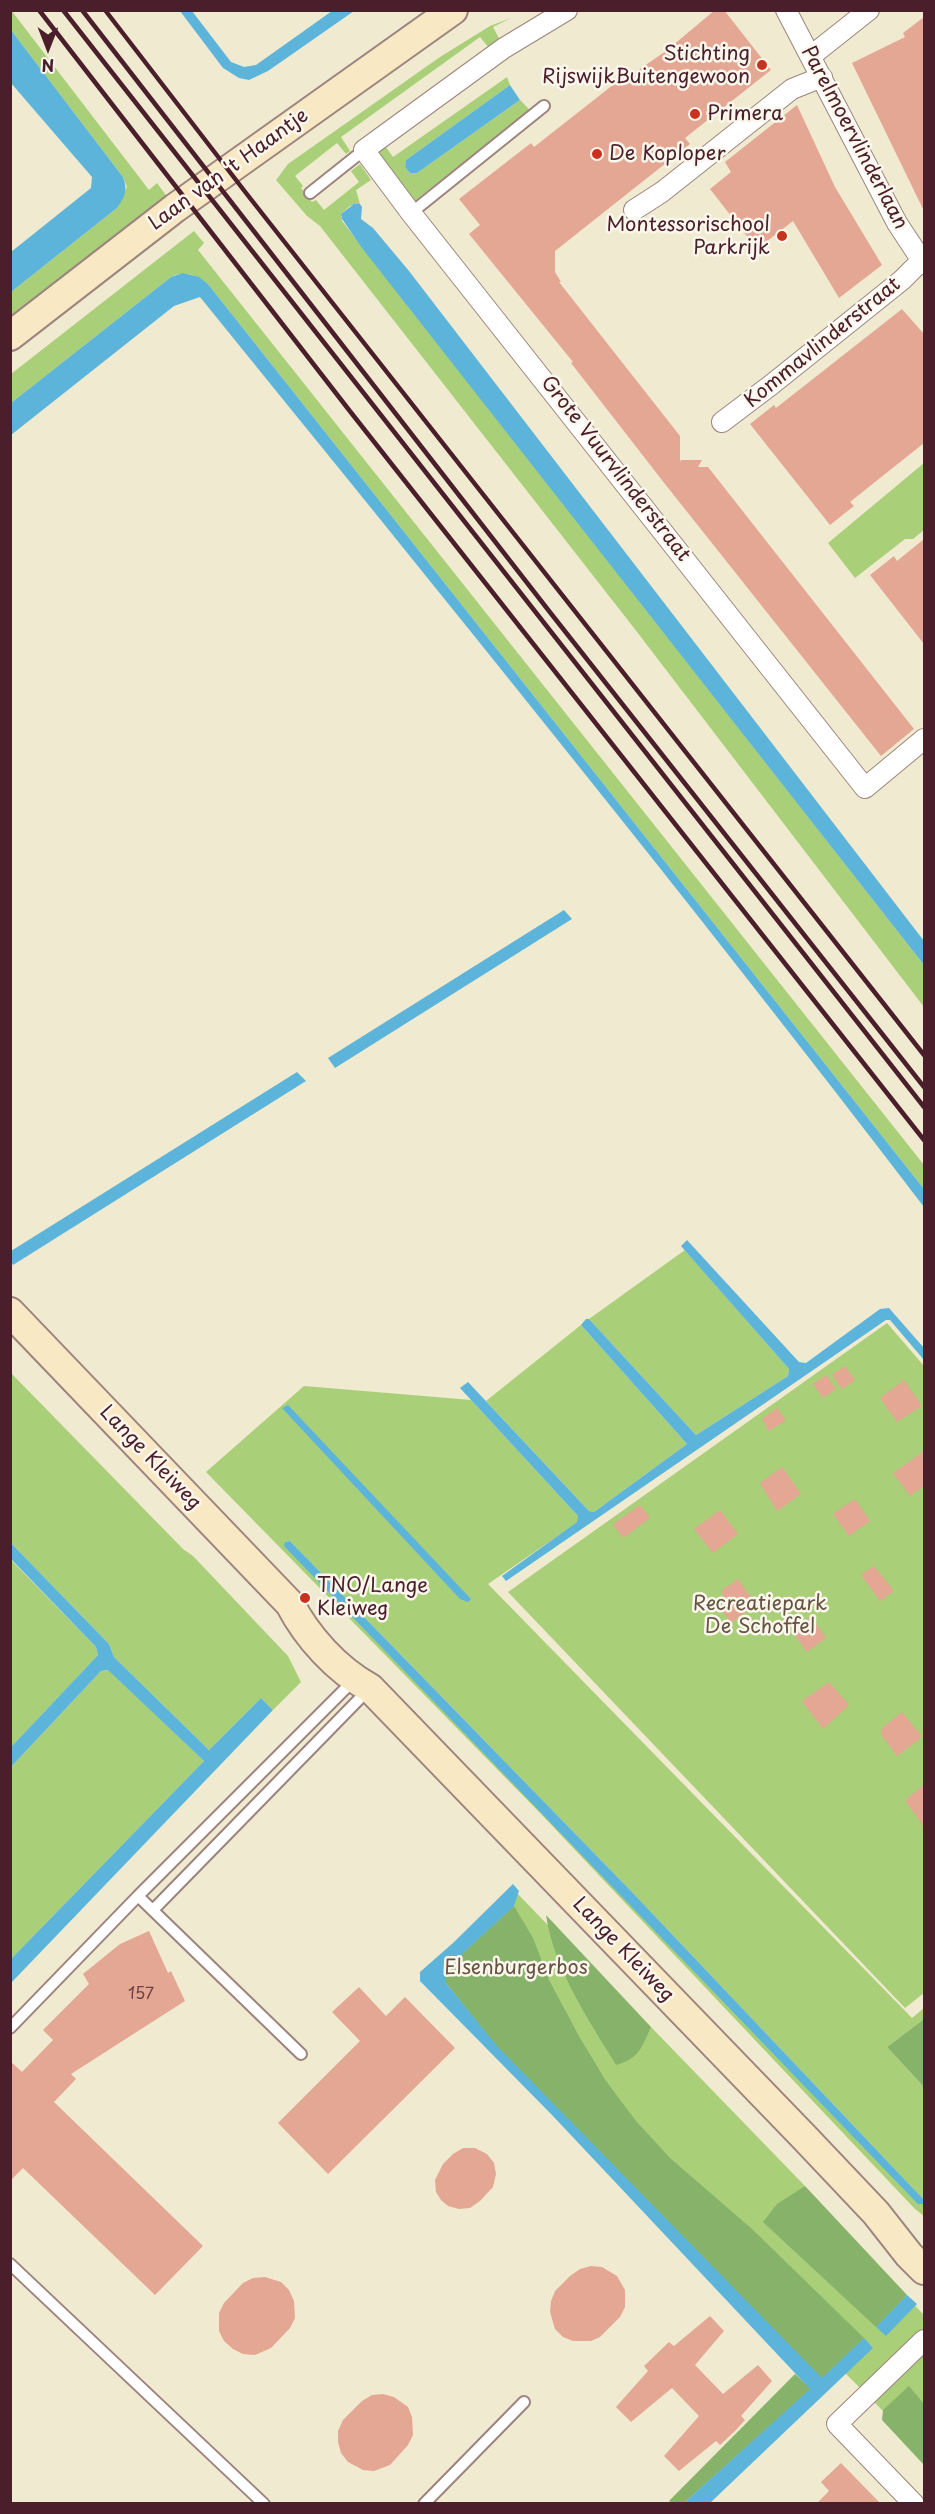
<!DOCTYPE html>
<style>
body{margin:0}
#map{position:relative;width:935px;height:2514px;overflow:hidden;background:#f0ead0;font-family:"Playpen Sans",sans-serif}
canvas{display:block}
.frame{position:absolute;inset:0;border:12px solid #4a1f2b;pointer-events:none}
.north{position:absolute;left:18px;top:18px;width:60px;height:60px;-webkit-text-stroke:4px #fbf7ec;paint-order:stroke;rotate:180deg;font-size:16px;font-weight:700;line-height:24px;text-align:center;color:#4a1f2b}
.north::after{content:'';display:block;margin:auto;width:21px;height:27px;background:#4a1f2b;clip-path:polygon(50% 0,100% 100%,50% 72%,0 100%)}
</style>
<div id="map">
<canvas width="935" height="2514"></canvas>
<div class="frame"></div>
<div class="north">N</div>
</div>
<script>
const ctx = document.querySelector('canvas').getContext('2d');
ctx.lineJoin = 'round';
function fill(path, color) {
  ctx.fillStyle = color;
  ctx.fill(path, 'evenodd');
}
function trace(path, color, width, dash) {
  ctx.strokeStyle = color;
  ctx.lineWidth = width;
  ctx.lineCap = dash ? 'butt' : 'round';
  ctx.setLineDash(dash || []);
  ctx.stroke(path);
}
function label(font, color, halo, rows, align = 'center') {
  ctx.font = font + ' "Playpen Sans",sans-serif';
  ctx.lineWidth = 5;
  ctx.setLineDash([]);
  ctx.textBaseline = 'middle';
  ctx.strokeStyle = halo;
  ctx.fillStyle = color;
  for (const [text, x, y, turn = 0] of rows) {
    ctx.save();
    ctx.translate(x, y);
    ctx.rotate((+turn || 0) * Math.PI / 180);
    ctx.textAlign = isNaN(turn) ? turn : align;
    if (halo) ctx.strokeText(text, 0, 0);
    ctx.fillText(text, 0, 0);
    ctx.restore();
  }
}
fill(new Path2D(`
 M11,10L149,190L157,183L168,198L11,319V292L117,208L127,187L123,177L11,30Z
 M511,18L493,27L500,40L489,48L480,37L341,137L350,151L346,154L337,143L295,176L303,186L301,188L312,202L316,200L324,210L359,182L351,171L360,164L371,180L356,190L360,204L350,206L341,214L342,221L924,965V1007L634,628L320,226L307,216L276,180L288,164L440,57L490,26Z
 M507,77L510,85L406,160L405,167L410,173H417L520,100L530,110L412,203L379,155L380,149L385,146L393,157Z
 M194,231L204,243L198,250L924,1165V1189L208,284C196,275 185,270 171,277L11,403V374Z
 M924,463V530L913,539H905L855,578L828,543Z
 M685,1250L789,1369L788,1376L696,1435L589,1319Z
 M887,1323L924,1366V1993L905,2008L508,1592Z
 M581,1325L687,1444L594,1512L589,1511L486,1401Z
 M10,1372L183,1549L193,1556L288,1656L301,1682L273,1710L261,1698L209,1750L114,1657L109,1644L11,1543Z
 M304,1386L471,1400L578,1516V1522L488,1584L912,2018L924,2008V2019L887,2047L924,2087V2216L915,2209L541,1814L206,1472ZM290,1541L631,1891L924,2200L285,1542Z
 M10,1559L96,1647L98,1655L11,1747Z
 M109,1670L204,1761L11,1959V1767L101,1671Z
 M514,1890L649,2030L651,2027L805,2186L802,2189L924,2315V2452L444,1971Z`), '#a9cf79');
fill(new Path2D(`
 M514,1906L533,1938L549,1980L580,2038L606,2081L636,2121L670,2158L752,2229L864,2338L822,2379L496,2046L446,1983L445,1970Z
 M546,1915L651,2027C641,2048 640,2058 616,2065C588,2019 554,1969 546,1915Z
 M924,2019V2087L887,2047Z
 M805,2186L907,2295L876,2327L763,2222L777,2204Z
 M795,2374L811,2389L684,2503H672L669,2501Z
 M909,2386L924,2404V2465L882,2420L883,2410Z`), '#86b269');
fill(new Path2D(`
 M180,11H192L231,62L244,67L256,65L332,11H354L268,71L249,80L239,78L223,68Z
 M11,30L123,177C128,190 125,197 117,208L11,292V252L91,188L92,177L11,83Z
 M510,85L520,100L417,173H410L405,167L406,160Z
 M354,204H360L362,207L361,219L373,228L409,271L924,941V965L362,248L342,219L341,214Z
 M183,273L199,277L208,284L924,1189V1207C689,899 444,598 200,297L174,306L11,435V403L171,277Z
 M564,910L572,919L335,1068L328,1058Z
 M297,1072L306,1081L13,1265L11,1262V1251Z
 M687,1240L799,1362L806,1363L880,1309L889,1308L924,1348V1360L890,1320H886L506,1581L502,1576L577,1522L578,1516L460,1388L468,1382L589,1511L594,1512L687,1444L581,1325L586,1319H589L696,1435L788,1376L789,1369L681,1246Z
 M288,1405L471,1599L468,1602L460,1599L282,1408Z
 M290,1541L631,1891L924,2200L923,2204H918L284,1546L285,1542Z
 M11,1543L109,1644L114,1657L209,1750L261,1698L273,1710L11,1983V1959L204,1761L108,1670L101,1671L11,1767V1747L98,1655L96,1647L11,1559Z
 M513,1884L519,1891L514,1906L446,1969V1983L497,2046L822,2378L864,2338L873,2348L710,2503H684L810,2389L552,2115L420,1981V1972L453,1943Z
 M907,2295L917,2304L886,2336L876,2327Z`), '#5db4da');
fill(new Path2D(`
 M715,10H724L771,70L685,138L690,144L555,251V272L561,282H559L680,436V462L681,460H702L698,467H708L914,729L881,756L665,484L571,363L573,362L469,234L480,225L459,199L531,143L534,147L632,70L634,73L666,51Z
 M924,17V211L852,63L905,37L903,33Z
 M797,105L835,187L882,265L839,298L793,221L757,249L710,189L731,172L725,162Z
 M902,309L924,334V443L850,502L854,506L830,525L750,424L774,405L776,408Z
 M924,539V644L870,575L894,556L897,561Z
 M845,1366L855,1380L842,1389L832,1375Z
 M826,1375L836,1389L823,1398L813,1384Z
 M904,1380L922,1406L897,1422L880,1398Z
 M777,1408L786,1420L769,1431L762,1419Z
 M924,1451V1486L910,1496L893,1473Z
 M782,1467L801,1494L777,1511L760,1483Z
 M855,1499L870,1521L849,1536L833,1514Z
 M640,1505L650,1518L623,1538L613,1524Z
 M720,1510L738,1534L713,1553L694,1529Z
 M874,1566L894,1591L880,1601L861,1575Z
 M738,1579L756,1605L731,1623L716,1601L724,1596L721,1591Z
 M811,1616L826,1638L807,1652L791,1630Z
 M829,1682L849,1705L823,1729L802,1701Z
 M902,1712L922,1737L897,1756L880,1733L883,1732L881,1729Z
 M924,1785V1827L905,1800Z
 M149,1931L168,1973L171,1971L185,2001L71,2074L76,2079L54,2102L203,2246L155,2295L23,2168L10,2181V2061L22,2072L53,2040L43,2030L89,1984L83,1974L120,1944Z
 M359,1987L386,2016L405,1997L455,2048L328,2174L278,2123L360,2041L332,2012Z
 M463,2148H475L487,2154L494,2163L496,2174L493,2187L480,2201L470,2208L459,2209L448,2206L441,2200L436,2192L435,2180L443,2164L453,2154Z
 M591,2266L602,2267L617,2276L625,2290V2307L620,2317L600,2337L591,2341H573L563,2337L555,2329L550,2312L551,2301L555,2291L570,2276L580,2269Z
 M265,2277L281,2282L289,2290L294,2301L295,2318L290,2328L271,2348L255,2355L243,2354L233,2349L224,2341L219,2331V2313L224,2303L243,2283L253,2278Z
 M710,2316L724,2331L695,2365L723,2394L758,2365L772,2381L741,2416L745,2420L735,2431L720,2445L716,2441L679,2471L664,2456L699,2416L672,2388L631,2422L616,2407L648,2371L644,2366L669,2342L674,2346Z
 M383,2394L394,2397L408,2407L412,2417L413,2435L408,2445L390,2465L374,2471L363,2470L348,2462L341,2453L338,2442V2431L343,2420L362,2401L372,2395Z
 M841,2463L881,2504H816L829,2491L821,2482Z`), '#e4a793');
const lane = new Path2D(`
 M310,193L364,150
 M411,213L544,106
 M138,1896L355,1679
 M153,1910L369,1689
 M10,2028L138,1896L301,2054
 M10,2264L264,2504
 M424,2504L524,2402`);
const street = new Path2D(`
 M567,10L504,48L364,150L411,213L865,788L924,739
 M786,10L897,223L924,264
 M811,56L869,10
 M634,210L662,192L792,89L822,77
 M722,422L771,385L902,280L924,258
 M914,2504L837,2424L924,2340`);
const secondary = new Path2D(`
 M10,336L175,208L453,10
 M10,1312L290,1604C307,1637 337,1670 370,1688L804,2137L876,2213L909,2255L924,2270`);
trace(lane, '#9d847e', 14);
trace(street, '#9d847e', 22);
trace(secondary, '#9d847e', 32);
trace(lane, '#fff', 10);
trace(street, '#fff', 20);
trace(secondary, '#f8e8c3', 28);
trace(new Path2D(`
 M39,10L349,410L924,1140
 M63,10L924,1107
 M82,10L549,611L924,1087
 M105,10L246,193L924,1055`), '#4a1f2b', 4.5);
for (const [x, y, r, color] of [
 [762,65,6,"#c8321e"],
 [695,114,6,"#c8321e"],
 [597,154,6,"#c8321e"],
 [782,236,6,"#c8321e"],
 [305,1598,6,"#c8321e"]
]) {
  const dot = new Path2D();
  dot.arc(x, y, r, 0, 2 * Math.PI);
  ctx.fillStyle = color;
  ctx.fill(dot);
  trace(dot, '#fbf7ec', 2);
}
label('16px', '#704145', null, [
 ["157",141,1995]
]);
label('20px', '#4a1f2b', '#fbf7ec', [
 ["Stichting",750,54,"right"],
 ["RijswijkBuitengewoon",750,77,"right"],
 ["Primera",707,114],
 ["De Koploper",609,154],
 ["Montessorischool",770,225,"right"],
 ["Parkrijk",770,248,"right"],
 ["TNO/Lange",317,1586],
 ["Kleiweg",317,1609]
], 'left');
label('20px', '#4a1f2b', '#fbf7ec', [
 ["Parelmoervlinderlaan",854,138,62],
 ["Laan van 't Haantje",229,170,-36],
 ["Kommavlinderstraat",823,343,-39],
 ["Grote Vuurvlinderstraat",615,469,52],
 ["Lange Kleiweg",150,1458,46],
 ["Lange Kleiweg",623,1950,46]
]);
label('20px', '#665442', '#fbf7ec', [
 ["Recreatiepark",760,1604],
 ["De Schoffel",760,1627],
 ["Elsenburgerbos",516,1968]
]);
</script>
